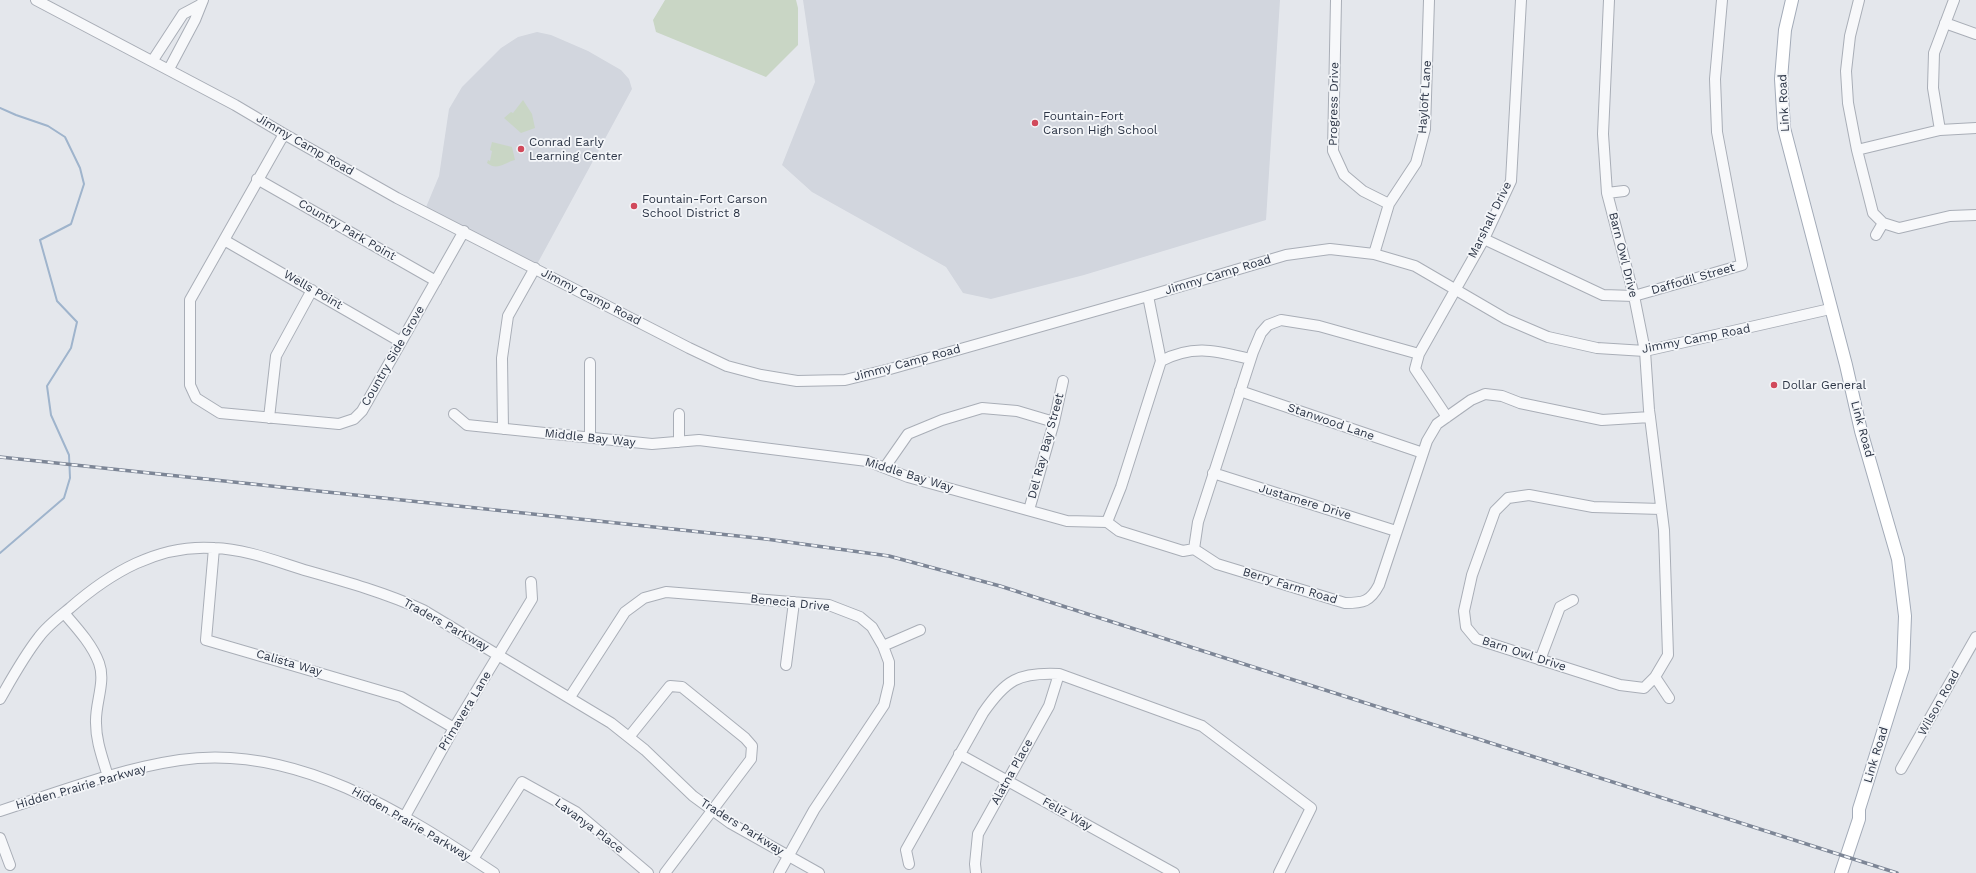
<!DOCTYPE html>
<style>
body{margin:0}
canvas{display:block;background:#e4e7ec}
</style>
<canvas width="1976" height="873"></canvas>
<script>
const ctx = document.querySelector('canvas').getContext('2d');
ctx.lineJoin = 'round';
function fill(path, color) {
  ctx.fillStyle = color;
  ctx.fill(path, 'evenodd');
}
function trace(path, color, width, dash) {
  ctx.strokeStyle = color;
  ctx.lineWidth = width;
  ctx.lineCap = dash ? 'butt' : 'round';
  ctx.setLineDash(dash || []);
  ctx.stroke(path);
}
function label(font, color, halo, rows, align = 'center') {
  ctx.font = font + ' "Work Sans",sans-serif';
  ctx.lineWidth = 3.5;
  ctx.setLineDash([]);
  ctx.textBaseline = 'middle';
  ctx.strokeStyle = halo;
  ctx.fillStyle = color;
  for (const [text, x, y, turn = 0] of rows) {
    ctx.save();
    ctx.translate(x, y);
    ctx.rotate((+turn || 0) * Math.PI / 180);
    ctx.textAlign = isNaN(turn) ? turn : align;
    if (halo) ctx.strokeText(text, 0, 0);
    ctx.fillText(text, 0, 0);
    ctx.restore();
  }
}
fill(new Path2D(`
 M803,0H1280L1266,220L1084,275L991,299L963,293L946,267L812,192L782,165L815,82Z
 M537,32L551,35L588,51L621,70L629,79L632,89L535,268L424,212L439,176L449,109L462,87L501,48L518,37Z`), '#d2d6de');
fill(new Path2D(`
 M665,0H796L798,8V45L766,77L656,32L653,20Z
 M523,100L532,114L535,128L521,133L504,118L511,112L513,113Z
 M492,142L512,147L515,160C504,163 497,171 487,163L488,160L490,161L492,151L490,150Z`), '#c9d6c5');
trace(new Path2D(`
 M0,108L16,115L48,126L65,137L80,168L84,184L71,224L40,240L57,301L77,322L71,348L47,386L51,415L69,455L70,478L64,498L0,553`), '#9fb4cc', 2);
const minor = new Path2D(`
 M36,0L235,105L284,134L397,198L689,348L727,366L761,375L797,381L845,380L890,369L1148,296L1286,255L1330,249L1374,254L1415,266L1506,319L1548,337L1597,348L1645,351L1830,309
 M1336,0L1333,151L1344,175L1363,191L1389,204
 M1609,0L1603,134L1607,193L1634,296L1645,351L1649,410L1650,417L1664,530L1668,655L1655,677L1644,688L1620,685L1476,639L1466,627L1464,611L1472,575L1495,511L1508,498L1529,495L1593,507L1661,509
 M1859,0L1850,36L1846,71L1848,103L1857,150L1873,213L1883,223L1899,228L1950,216L1976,215
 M1945,23L1976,34
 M153,60L183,14L200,5
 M169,69L195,20L203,0
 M1940,130L1976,128
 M284,134L190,300V385L196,398L220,413L339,424L354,419L362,411L464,231
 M1857,150L1940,130L1933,88L1934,53L1954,0
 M257,179L436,281
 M1607,193L1624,191
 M1876,235L1883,223
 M1484,239L1603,295L1634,296L1742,265L1717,132L1715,79L1722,0
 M224,240L401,342
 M1374,254L1389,204L1416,163L1425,129L1429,0
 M1419,354L1319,326L1281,320L1268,325L1261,333L1253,352L1198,522L1194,549L1217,564L1345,603C1363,603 1370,602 1379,585L1427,441L1437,424L1471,400L1485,394L1502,396L1520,403L1602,420L1650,417
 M1161,361C1194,344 1216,351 1250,359
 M1240,391L1423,453
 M454,414L467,425L652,444L699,440L867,461L908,477L1067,521L1107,522L1121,487L1161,361L1148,296
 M1447,417L1415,369L1419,354L1484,239L1511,181L1521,0
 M269,418L276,356L312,290
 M503,429L502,358L508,316L535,268
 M590,438V363
 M679,442V414
 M885,467L908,434L942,420L982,408L1017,411L1054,422
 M1213,473L1396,531
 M1029,510L1054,422L1063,381
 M1107,522L1119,531L1183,551L1194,549
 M214,548L206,640L401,697L454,728
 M64,613C76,627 92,644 99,663C106,682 95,703 96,723C96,742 103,759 108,777
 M883,646L920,630
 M1540,660L1560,607L1573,600
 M786,665L794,602
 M1655,677L1669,698
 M570,697L625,612L644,598L666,592L829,605L860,617L872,627L883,646L889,662V684L884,705L814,810L779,873
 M0,699C12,678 24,656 39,637C47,626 59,617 70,608C110,573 158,544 214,548C246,549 278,562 308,571C347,582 386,593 423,610L611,723L645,750L693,796L730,823L819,873
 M629,737L670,686L682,687L745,738L752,746L751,759L665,873
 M959,754L1174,873
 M1901,769L1976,637
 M0,811C59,792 119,769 180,760C295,743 403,813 494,873
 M404,818L454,728L532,599L531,582
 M0,838L10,865
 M473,859L522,782L576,812L648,873
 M909,864L906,850L983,713C1006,680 1018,672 1059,674L1202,726L1311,808L1279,873
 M976,873L975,864L978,834L1049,706L1059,674`);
const major = new Path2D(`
 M1792,0L1785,30L1781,79L1784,128L1846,365L1861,431L1898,559L1905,616L1903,668L1859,809V819L1841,873`);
trace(minor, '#a9aeb7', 12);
trace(major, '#a3abb8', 14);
trace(minor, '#f7f8fa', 10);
trace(major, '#fff', 12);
const rail = new Path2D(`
 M0,457L766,539L889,556L1000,586L1897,873`);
trace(rail, '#7d8696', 3.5);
trace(rail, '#f4f6f9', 2, [6]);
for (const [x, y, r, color] of [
 [1035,123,4,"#d1495b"],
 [521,149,4,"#d1495b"],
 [634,206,4,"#d1495b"],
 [1774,385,4,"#d1495b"]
]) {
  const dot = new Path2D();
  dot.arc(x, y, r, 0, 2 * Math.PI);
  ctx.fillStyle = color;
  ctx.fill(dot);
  trace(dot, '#f4f6f9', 1.5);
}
label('12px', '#2b3445', '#f4f6f9', [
 ["Hayloft Lane",1425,97,-86],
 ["Link Road",1784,103,-93],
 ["Progress Drive",1334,104,-89],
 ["Jimmy Camp Road",305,145,30],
 ["Marshall Drive",1490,220,-64],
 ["Country Park Point",347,230,30],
 ["Barn Owl Drive",1623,255,76],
 ["Jimmy Camp Road",1218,275,-17],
 ["Daffodil Street",1693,279,-16],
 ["Wells Point",313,290,30],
 ["Jimmy Camp Road",591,297,27],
 ["Jimmy Camp Road",1696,339,-11],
 ["Country Side Grove",393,356,-60],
 ["Jimmy Camp Road",907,363,-15],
 ["Stanwood Lane",1331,422,19],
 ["Link Road",1862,429,75],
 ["Middle Bay Way",590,438,6],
 ["Del Ray Bay Street",1046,446,-75],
 ["Middle Bay Way",909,475,17],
 ["Justamere Drive",1305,502,17],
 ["Berry Farm Road",1290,586,17],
 ["Benecia Drive",790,603,6],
 ["Traders Parkway",446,625,29],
 ["Barn Owl Drive",1524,654,18],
 ["Calista Way",289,663,16],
 ["Wilson Road",1939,703,-61],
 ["Primavera Lane",465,711,-59],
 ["Link Road",1876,755,-73],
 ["Alatna Place",1012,772,-61],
 ["Hidden Prairie Parkway",81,787,-16],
 ["Feliz Way",1067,814,29],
 ["Hidden Prairie Parkway",411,824,30],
 ["Lavanya Place",589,826,37],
 ["Traders Parkway",742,827,32]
]);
label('12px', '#2b3445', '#f4f6f9', [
 ["Fountain-Fort",1043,116],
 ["Carson High School",1043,130],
 ["Conrad Early",529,142],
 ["Learning Center",529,156],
 ["Fountain-Fort Carson",642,199],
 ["School District 8",642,213],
 ["Dollar General",1782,385]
], 'left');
</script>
